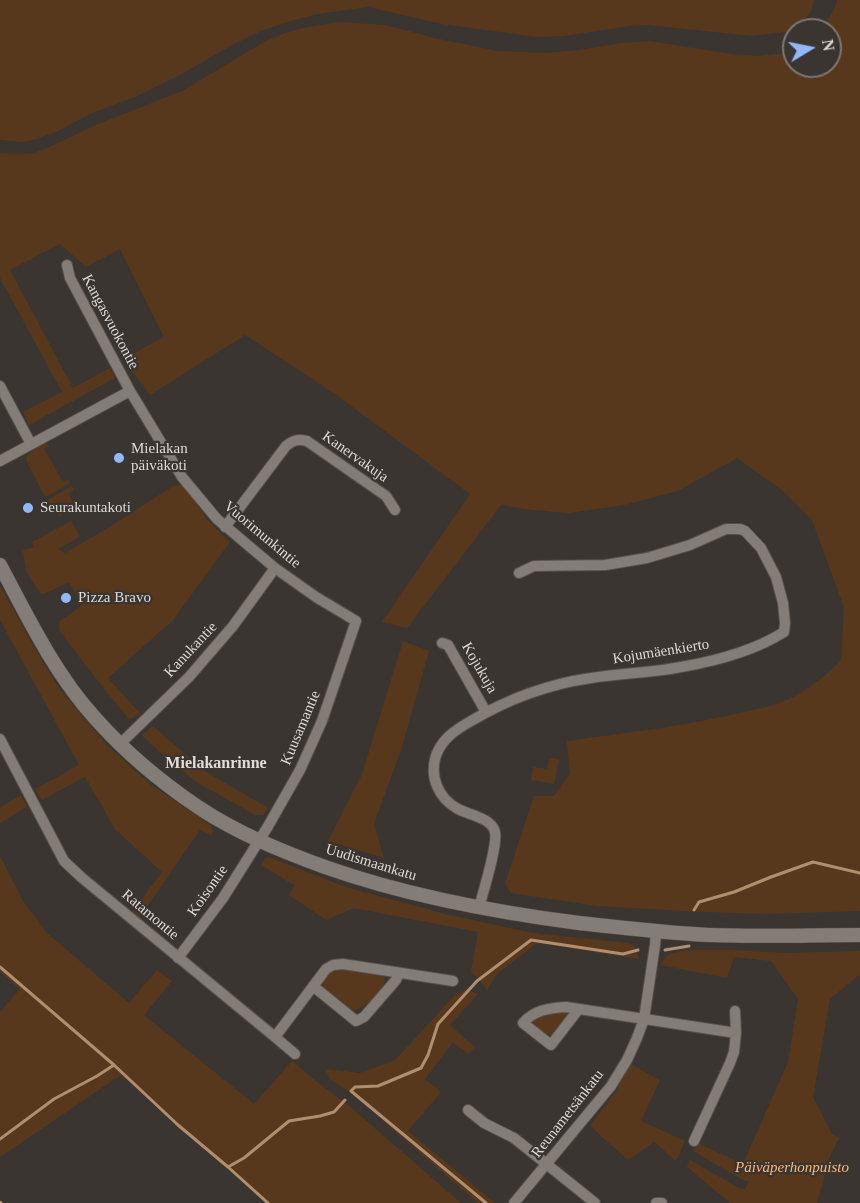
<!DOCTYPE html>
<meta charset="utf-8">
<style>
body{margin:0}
#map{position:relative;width:860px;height:1203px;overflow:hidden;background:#3a3530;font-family:"Times New Roman",serif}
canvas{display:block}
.north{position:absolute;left:782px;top:18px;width:60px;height:60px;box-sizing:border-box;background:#3a3530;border:2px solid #7b7772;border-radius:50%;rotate:80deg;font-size:16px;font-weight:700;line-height:24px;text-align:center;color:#ddd9d6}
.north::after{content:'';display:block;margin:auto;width:21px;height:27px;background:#91b8fd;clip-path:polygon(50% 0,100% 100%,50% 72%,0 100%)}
</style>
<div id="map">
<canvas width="860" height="1203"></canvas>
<div class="north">N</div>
</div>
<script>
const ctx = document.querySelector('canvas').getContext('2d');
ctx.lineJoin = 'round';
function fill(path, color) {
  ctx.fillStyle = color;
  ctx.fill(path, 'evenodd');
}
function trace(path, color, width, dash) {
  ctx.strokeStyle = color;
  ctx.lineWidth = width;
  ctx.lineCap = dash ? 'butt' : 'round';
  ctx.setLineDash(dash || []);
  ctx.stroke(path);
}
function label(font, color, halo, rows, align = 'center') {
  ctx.font = font + ' "Times New Roman",serif';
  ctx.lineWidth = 4.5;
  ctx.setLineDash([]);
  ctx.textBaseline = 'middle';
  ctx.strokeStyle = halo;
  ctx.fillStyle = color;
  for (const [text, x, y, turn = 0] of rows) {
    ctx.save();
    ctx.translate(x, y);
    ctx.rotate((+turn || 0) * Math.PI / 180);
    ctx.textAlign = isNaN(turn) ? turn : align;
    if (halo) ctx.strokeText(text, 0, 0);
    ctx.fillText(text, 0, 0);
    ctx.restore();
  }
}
fill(new Path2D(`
 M0,0H814L811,11L800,25L785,32L751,36L649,25L631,26L563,36L537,37L442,24L368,7L318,14L290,21L261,31L232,45L180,75L137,96L90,114L58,131L37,139L21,142L0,140Z
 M837,0H860V911L767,914L704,912L597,906L511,893L505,884L534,796H554L570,774L567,741C625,733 684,726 740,713C757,709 774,706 789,699C809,689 826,676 841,660L844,607L812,520L783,491L737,458L678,491L624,505L568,513L532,510L501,505L407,628L382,622L470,494L335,394L245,335L150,395L123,359L164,337L120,249L86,267L60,244L10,270L73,388L110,368L115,378L29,425L23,412L62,392L0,278V153L17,154L32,153L45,149L96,125L182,91L264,42L285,33L302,28L339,22L386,25L434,38L498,51L547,53L580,50L621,43L649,41L731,54L758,56L788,53L794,50V66H830V30H821L835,8Z
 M45,444L50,445L44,449L63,482L68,479L70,483L45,497L27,462L26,458L34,449Z
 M181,485L186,488L208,521L230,542L173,620L108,678L140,713L133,718H128L86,666L60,631L59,622L82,605L69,582L44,594L40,593L26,571L23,550L34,547L32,542L71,521L80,537L58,549L65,553L116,523L173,486Z
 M72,486L74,490L68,493L76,507L60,516L57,509L53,511L47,500Z
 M0,586L45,666L62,692L108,746L150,784L212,826V836L200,830L140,917L133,911L162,872L115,829L85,777L42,800L35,789L79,765L0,620Z
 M403,641L429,651L402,747L374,824L384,858L328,841L362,774Z
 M153,726L203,770L268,808L263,815H255L198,783L164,756L142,735Z
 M549,758L559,759L554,784L531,780L533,767L547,769Z
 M21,795L27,807L0,823V807Z
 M0,856L23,901L47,933L129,1003L157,970L172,981L144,1015L254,1104L292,1061L326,1089L347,1104L461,1203H268L121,1075L0,1157V1012L20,989L0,972Z
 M269,857L346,887L445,914L533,933L629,943C637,946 637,952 639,959L537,943L496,975L487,990L478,978L471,972L478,932L354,908L326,920L289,895L295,886L262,865L265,858Z
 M734,950L784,953L860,951V974L830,999L813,1097L832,1134L839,1138L824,1169V1179L817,1203H730L687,1167L690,1160L739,1188L745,1189L749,1182L741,1179L693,1151L698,1143L743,1164L788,1062L798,999L771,961L734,957L727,978L660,965C663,962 665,956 670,954C685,948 717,950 734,950Z
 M346,968L382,974C384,978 386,978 384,983C382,991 362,1012 353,1010C345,1008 330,993 322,987C318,972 334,969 346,968Z
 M466,989L478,994L450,1025L475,1047L468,1054L453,1042L425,1079L441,1092L408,1131L495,1203H478L354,1095L330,1079L325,1069L360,1073L395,1060L454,996Z
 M560,1012L567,1013V1018L552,1036L537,1028L534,1024L535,1019L538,1017Z
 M630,1064L660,1080L641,1121L685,1141L676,1161L654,1142L628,1160L590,1126L617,1090Z`), '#58381c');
trace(new Path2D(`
 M694,910L699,902L734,892L771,877L813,862L860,873
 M665,950L689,946
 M0,967L114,1065
 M0,1139L54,1099L97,1076L114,1065L178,1125L228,1167L244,1158L289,1121L320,1116L334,1112L345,1100
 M228,1167L268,1203
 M0,1202L1,1203
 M486,1203L351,1091L355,1087L378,1086L421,1068L428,1055L438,1024L477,981L531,940L623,954L638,950`), '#b08e70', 3);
const street = new Path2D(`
 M67,265L70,278L130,391L182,477L217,519L275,568L316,597L356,621L322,721L300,770L267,828L223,898L178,958
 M0,386L31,444
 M0,461L130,391
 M225,527L286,446C293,440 298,439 307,441L386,496L395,510
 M442,643L448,645L486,712
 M0,739L64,861L81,877L275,1037L326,969L333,965L343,964L453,981
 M120,744L189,677L233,626L275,568
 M479,908C483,892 498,845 495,832C492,818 469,815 458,809C449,804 441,796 437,786C433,777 433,768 435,759C440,740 455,730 471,721C508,699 549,684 591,678C621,673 651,673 681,667C716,661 754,651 784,632L785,623L783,603L776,577L761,548L745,531L740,529H726L690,545L647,558L605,565L534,566L519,573
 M313,986L356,1021L364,1017L396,980L399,973
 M578,1010L551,1045L523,1023C534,1010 549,1008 566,1007L736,1033L735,1011
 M275,1037L295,1054
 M468,1110L484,1123L514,1138L595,1203
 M694,1141L730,1063L734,1052L736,1033
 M514,1203L611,1086L627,1060L637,1038L644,1019L655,945L656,932
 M656,1203H662`);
const secondary = new Path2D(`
 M0,565C28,618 55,674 95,718C125,752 161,782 198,807C237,833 281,851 325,867C407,896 493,912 579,923C623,928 666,933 709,935C759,937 810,935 860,935`);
trace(street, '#56514d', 12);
trace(secondary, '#56514d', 15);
trace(street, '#837c77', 10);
trace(secondary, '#837c77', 14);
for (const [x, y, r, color] of [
 [119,458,6,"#91b8fd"],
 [28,508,6,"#91b8fd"],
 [66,598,6,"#91b8fd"]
]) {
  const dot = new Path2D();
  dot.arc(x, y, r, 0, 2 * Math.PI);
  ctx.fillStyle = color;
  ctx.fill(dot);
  trace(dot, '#3a3530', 2);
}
label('15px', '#ddd9d6', '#3a3530', [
 ["Kangasvuokontie",110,322,62],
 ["Kanervakuja",355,457,35],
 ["Vuorimunkintie",262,535,40],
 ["Kanukantie",191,650,-47],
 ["Kojumäenkierto",661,652,-9],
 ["Kojukuja",479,668,60],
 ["Kuusamantie",301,728,-67],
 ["Uudismaankatu",371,863,17],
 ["Koisontie",208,891,-55],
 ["Ratamontie",150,915,40],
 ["Reunametsänkatu",568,1114,-52]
]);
label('15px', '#ddd9d6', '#3a3530', [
 ["Mielakan",131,449],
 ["päiväkoti",131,466],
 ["Seurakuntakoti",40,508],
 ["Pizza Bravo",78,598]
], 'left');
label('italic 15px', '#fcb678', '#3a3530', [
 ["Päiväperhonpuisto",792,1168]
]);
label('bold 16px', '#e3dbd5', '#3a3530', [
 ["Mielakanrinne",216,764]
]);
</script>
